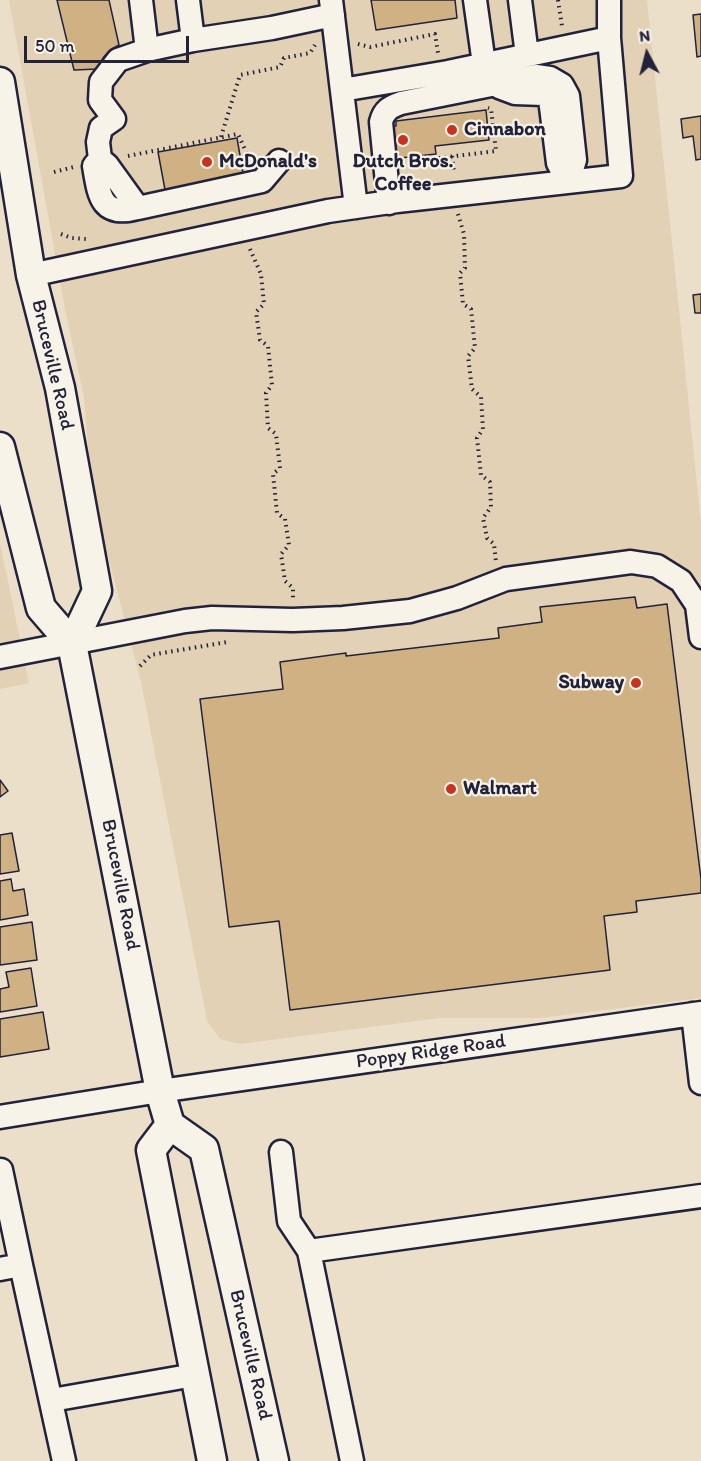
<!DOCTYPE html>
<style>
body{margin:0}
#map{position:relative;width:701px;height:1461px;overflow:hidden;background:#ebdfca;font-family:Itim,sans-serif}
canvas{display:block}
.north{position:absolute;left:617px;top:24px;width:60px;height:60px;-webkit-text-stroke:4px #f7f3e8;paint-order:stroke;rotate:353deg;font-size:16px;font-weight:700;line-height:24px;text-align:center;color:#22223b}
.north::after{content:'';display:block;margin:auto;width:21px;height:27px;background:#22223b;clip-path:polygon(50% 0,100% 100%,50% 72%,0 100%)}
.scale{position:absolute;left:24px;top:36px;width:165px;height:27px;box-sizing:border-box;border:3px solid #22223b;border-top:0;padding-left:8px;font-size:18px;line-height:21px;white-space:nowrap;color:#22223b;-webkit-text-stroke:4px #f7f3e8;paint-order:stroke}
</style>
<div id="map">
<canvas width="701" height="1461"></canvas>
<div class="north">N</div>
<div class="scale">50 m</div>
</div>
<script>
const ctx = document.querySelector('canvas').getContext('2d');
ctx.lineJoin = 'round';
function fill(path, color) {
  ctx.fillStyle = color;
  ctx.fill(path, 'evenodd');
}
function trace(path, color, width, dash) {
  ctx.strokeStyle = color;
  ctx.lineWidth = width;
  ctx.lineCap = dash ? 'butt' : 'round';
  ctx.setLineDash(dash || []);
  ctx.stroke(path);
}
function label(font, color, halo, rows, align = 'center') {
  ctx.font = font + ' Itim,sans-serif';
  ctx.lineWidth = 4.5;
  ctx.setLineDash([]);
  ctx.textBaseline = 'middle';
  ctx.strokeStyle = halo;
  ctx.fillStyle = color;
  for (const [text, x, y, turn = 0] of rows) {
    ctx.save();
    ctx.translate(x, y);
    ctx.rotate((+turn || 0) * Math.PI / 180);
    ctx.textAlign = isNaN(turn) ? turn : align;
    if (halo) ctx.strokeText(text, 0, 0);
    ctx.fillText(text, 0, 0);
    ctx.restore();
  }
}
fill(new Path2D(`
 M9,0H647L701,523V998L540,1018H440L240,1044L220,1039L207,1021L141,682L92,495L84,398L65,309Z
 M0,543L29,683L0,689Z`), '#e3d1b5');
const building = new Path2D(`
 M57,0H109L119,45L110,50L103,58L98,69L74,70Z
 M371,0H455L457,18L376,30Z
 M701,14V56L697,57L693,15Z
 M486,110L489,140L435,146L436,154L400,158L399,154L379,157L375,128L396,126V121Z
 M701,116V159L696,160L693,136L683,138L681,119Z
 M237,138L244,179L166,195L158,152Z
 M701,294V313H695L693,295Z
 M635,597L637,608L667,604L701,879V893L636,901L637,912L604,916L610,970L290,1010L279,921L229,927L200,699L283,689L280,662L346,653V656L499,638L498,628L542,622L540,607Z
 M0,780L8,791L0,797Z
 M12,833L19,871L0,874V835Z
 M11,879L13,891L24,889L28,915L0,920V881Z
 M32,922L37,960L0,965V927Z
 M31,968L37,1006L0,1012V989L9,987L6,972Z
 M43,1012L49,1049L0,1057V1019Z`);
fill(building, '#d0b184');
trace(building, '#22223b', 1.5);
const minor = new Path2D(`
 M141,0L147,50
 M188,0L193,40
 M331,0L356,207
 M475,0L484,64
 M520,0L527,55
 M499,87L515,93L543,94L550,99L558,163L568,182
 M342,90L448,72L609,38
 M100,159L94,166C99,196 101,218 138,208
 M279,161L262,181L138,208L107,165L100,159L98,142L101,128L114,119L100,100L101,82L118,60L147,50L193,40L272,28L333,15
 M389,203L381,122C384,110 390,107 401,103L536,76L550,78L562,85L568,96L575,160L568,182
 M31,275L328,211L397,201L621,176L609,38V0
 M0,657L185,621L212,618L293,620L343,618L410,611L457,598L506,579L631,562L657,566L681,581L697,605L701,637
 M693,1014L701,1083
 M0,1117L160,1091L701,1013
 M281,1152L289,1221L309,1251L352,1461
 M1,1170L21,1265
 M309,1251L701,1196
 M0,1269L21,1265L64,1461
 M52,1400L194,1375`);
const major = new Path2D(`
 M0,82L31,275L60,388L97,591L72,644
 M0,447L41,608L72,644L160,1091L170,1125L204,1149L274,1461
 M170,1125L151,1150L212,1461`);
trace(minor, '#22223b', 27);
trace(major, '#22223b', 33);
trace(new Path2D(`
 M558,0L562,26
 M358,44L370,47L435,34L438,53
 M221,137L240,75L280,67L284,58L310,53L315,45
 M128,156L238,134L250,161
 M452,156L454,173
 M415,161L496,151L491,109L488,108
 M54,172L74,167
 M458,214L464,234L465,268L460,273L463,304L471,309L475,348L468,356L472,389L481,397L483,429L477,438L481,475L490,482L491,507L483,518L487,538L494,544L496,562
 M61,234L72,238L86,239
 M250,249L261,274L264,304L256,312L260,340L268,346L272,385L266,393L268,428L276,434L280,468L273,474L277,513L285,519L289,545L281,554L285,581L293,588V599
 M140,666L151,655L227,642`), '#22223b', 4, [1.5, 4.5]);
trace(minor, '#f7f3e8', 22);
trace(major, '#f7f3e8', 28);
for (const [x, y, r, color] of [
 [452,130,6,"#c8321e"],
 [403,140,6,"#c8321e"],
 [207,162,6,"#c8321e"],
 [636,683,6,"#c8321e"],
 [451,789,6,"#c8321e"]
]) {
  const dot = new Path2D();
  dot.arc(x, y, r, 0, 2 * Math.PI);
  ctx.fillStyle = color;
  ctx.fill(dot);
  trace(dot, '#f7f3e8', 2);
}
label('bold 20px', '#22223b', '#f7f3e8', [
 ["Cinnabon",464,130],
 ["McDonald's",219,162],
 ["Dutch Bros.",403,162,"center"],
 ["Coffee",403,185,"center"],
 ["Subway",624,683,"right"],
 ["Walmart",463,789]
], 'left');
label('20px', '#22223b', '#f7f3e8', [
 ["Bruceville Road",52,365,77],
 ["Bruceville Road",120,885,79],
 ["Poppy Ridge Road",431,1052,-8],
 ["Bruceville Road",250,1355,77]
]);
</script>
